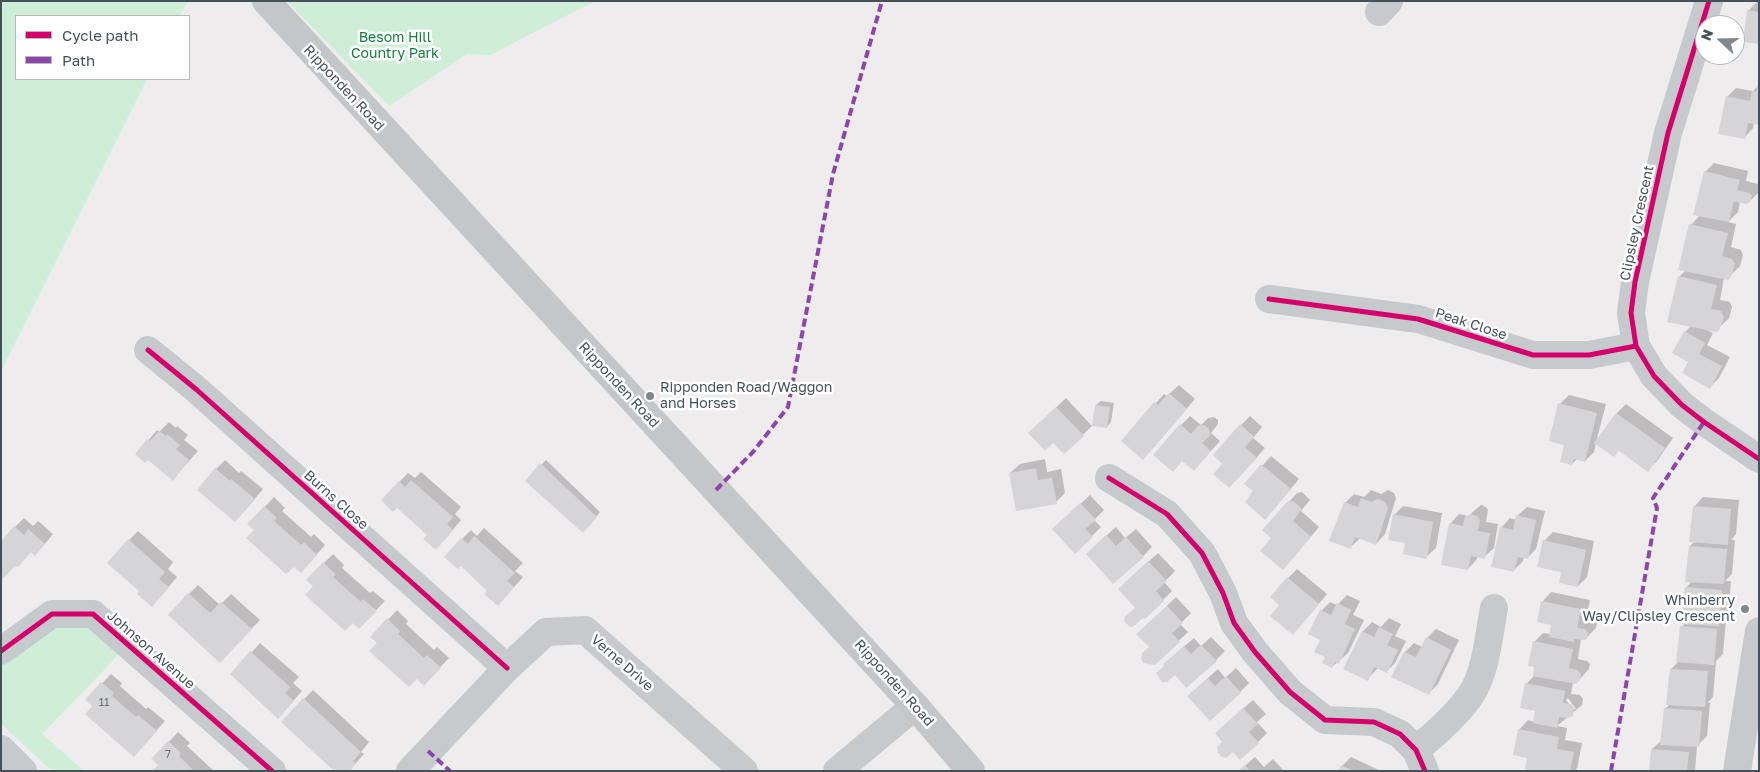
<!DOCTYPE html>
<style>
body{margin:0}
#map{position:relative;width:1760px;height:772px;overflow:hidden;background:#eeeced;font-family:"Golos Text",sans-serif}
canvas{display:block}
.frame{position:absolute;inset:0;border:2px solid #43525a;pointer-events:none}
.legend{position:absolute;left:15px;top:15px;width:175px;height:65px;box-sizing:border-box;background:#fff;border:1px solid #b4babd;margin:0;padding:6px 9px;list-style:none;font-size:15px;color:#43525a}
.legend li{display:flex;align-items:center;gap:10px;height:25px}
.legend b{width:25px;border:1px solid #b4babd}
.north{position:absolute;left:1695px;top:15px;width:50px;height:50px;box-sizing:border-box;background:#fff;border:1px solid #b4babd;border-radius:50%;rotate:291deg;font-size:14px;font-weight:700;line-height:20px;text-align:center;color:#43525a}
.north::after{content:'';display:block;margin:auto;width:18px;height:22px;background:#7f888d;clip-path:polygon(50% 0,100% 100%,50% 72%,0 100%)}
</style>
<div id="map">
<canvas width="1760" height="772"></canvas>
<div class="frame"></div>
<ul class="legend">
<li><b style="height:6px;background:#d6006c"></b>Cycle path</li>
<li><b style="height:6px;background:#8e44ad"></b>Path</li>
</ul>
<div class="north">N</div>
</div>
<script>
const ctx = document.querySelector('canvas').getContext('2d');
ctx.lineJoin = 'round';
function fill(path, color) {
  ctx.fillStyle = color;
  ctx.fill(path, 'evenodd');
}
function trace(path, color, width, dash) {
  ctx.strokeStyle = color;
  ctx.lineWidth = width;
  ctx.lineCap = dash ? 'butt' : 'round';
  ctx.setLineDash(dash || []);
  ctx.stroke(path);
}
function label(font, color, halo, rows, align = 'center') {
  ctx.font = font + ' "Golos Text",sans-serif';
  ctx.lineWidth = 5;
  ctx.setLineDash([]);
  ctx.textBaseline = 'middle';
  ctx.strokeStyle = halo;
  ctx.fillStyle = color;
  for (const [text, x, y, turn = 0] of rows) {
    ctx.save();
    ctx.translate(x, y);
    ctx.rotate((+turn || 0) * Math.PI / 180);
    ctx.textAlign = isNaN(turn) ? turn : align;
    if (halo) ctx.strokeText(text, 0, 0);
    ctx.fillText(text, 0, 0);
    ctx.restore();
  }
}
fill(new Path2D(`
 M1,1H188L180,16H16V79H147L1,371Z
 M287,1H595L490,55L467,54L389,106Z
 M57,624L90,627L120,652L106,668L42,734L84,771H52L1,724V665L46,630Z`), '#cfeed8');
fill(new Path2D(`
 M1757,2H1759V42L1748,11Z
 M1759,85V124L1754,123L1753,128L1744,138L1727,97L1736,88L1753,91Z
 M1714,163L1748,171L1746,181L1758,184L1759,192L1750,201H1740L1738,212L1728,222L1736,224L1731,247L1741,250L1743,255L1740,266L1727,279L1724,278L1720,300L1730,302L1732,307L1729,318L1716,331L1707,330L1713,333L1707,345L1730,357L1719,378L1710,387L1690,361L1685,332L1691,326L1679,277L1686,270L1691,225L1700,215L1705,172Z
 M1179,385L1195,399L1152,449L1123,440L1164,394L1167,396Z
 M1569,395L1606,404L1596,442L1617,413L1626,404L1673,438L1657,461L1648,470L1620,450L1596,442L1594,452L1585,461L1577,459L1572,464L1566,444L1560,404Z
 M1066,398L1092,426L1064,453L1039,424Z
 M1101,401L1114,403L1111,422L1107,427L1096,405Z
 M1190,416L1201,425L1208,418L1214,417L1218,420V424L1211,433L1220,441L1203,460L1181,425Z
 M1250,416L1262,427L1253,438L1265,448L1238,478L1224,464L1241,425Z
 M169,422L176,428L177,426L188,435L184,440L198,451L173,479L148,459L137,454L157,430L159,432Z
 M1271,456L1299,479L1274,509L1246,484Z
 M1045,459L1047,472L1061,469L1065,493L1056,502L1010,473L1020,464Z
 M225,460L239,473L241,471L263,489L244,512L216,469Z
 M546,460L600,512L588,527L527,480Z
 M421,472L461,507L455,514L461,520L445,539L429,535L397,506L399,482L408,473L415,478Z
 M1371,490L1381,494L1388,490L1394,493L1396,498L1385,534L1376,544L1360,538L1350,548L1345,503L1354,494L1364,497Z
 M1302,492L1310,500L1301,511L1319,527L1292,559L1273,538L1288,503L1297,493Z
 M1090,495L1104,510L1094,520L1101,527L1092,536L1063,520Z
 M274,497L285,508L282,511L311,537L314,534L325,545L310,562L249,524Z
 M1703,497L1739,500L1736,534L1731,540H1735L1732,574L1725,581H1731L1728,615L1723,620H1726L1723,654L1716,661L1713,697L1708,702L1710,703L1707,736L1697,746L1695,771H1650L1652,749L1662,740L1665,709L1670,704L1671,669L1677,663L1681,627L1686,623V588L1692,581L1690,546L1695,541L1694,507Z
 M1481,505L1486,507L1488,510L1486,522L1498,524L1494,548L1484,557L1478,556L1477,559L1468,569L1450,524L1459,514L1468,516Z
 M1403,506L1442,513L1436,548L1426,557L1394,515Z
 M1527,507L1545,511L1536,549L1527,558L1524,557L1523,561L1514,570L1501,528L1510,518L1517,520V516Z
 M24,518L33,526L38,521L53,534L44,545L31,551L15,565V527Z
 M1116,527L1125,538L1136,529L1152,547L1143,556L1096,545Z
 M484,528L523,563L515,571L523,577L507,595L489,591L462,539L471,530L477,536Z
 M138,531L173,562L168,569L177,577L161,596L141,591L129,540Z
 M1553,532L1594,541L1587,577L1578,586L1563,571L1544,541Z
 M1158,553L1175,571L1164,582L1172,591L1145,618L1136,607L1128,580Z
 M333,554L344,565L342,568L370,593L373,591L385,601L359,628L307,580Z
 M1297,569L1327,594L1302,624L1281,605L1288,578Z
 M198,585L220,605L231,594L260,620L220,661L189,594Z
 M1551,592L1590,600L1586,619L1594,620L1597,623L1596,628L1586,638L1581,639L1578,659L1587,661L1590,664L1589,669L1580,679L1573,682L1571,694L1580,695L1583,699L1582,705L1557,726L1567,728L1565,740L1582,743L1577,769L1575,771H1532L1519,730L1528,720L1535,722L1537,710L1526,684L1534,676L1536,666L1534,642L1543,633L1550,634L1552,624L1542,602ZM1568,698L1576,709H1573L1566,700Z
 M1347,595L1360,601L1353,615L1364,620L1348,653L1332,667L1327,656L1322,639L1321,611L1330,602L1337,605Z
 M1176,597L1191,613L1180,624L1188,632L1154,664L1147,625Z
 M397,610L408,621L406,624L434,650L437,647L449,658L424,684L372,637Z
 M1389,618L1401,624L1395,636L1406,641L1395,663L1386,672L1378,668L1367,679L1363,631L1372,622L1381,627Z
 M1436,629L1459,640L1438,684L1429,693L1393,676L1405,652L1414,643L1422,647L1427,638Z
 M1211,637L1225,651L1216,660L1175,673L1174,655L1194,638L1201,646Z
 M260,643L299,677L293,683L302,691L287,708L232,674Z
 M1236,668L1249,683L1240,692L1198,687L1218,669L1225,678Z
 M111,674L122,683L120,686L146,709L148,707L165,721L143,746L87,700Z
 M313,690L369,742L361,752L364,754L349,771L304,699Z
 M1253,700L1266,714L1257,722L1267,733L1258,742L1233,751L1224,742L1226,724Z
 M178,732L190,743L187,746L214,771H154L160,765L153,759Z
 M1255,757L1264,767L1273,759L1284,771H1239Z
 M1351,757L1381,771H1339L1342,766Z`), '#0003');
fill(new Path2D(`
 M1747,10L1759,12V44L1743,42Z
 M1758,83L1759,125L1748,123L1745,139L1718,134L1726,96L1750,101L1752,91L1756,92Z
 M1704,171L1740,180L1737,190L1749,193L1752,195L1750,202L1746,204L1734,201L1729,222L1693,215Z
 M1689,224L1728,233L1722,256L1732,259L1735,264L1731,277L1728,280L1678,270Z
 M1678,276L1717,285L1711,309L1721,311L1724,317L1720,329L1717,332L1667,322Z
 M1684,331L1705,343L1699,354L1722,366L1710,389L1682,373L1688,362L1672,353Z
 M1169,393L1187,409L1143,460L1121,441L1154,402L1158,405Z
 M1558,403L1597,413L1585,462L1574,459L1572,465L1560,462L1564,445L1549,441Z
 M1095,405L1110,407L1107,428L1092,426Z
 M1056,407L1084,436L1064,454L1053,443L1045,451L1028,433Z
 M1616,413L1665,448L1648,472L1619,451L1614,457L1594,443Z
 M1180,424L1191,434L1198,426L1204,425L1209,429L1210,435L1202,443L1211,451L1194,471L1182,461L1173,472L1153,455Z
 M1240,424L1254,437L1245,447L1257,458L1229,488L1213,474L1222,464L1213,455Z
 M159,431L166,436L167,434L180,445L176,449L189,460L173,481L148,460L145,463L135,454L147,439L150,441Z
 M540,463L597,517L583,533L525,481Z
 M1261,464L1291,489L1265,520L1245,502L1253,491L1244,484Z
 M215,468L230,481L231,479L255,499L235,522L197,490Z
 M1036,468L1038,480L1052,478L1057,504L1016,511L1009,473Z
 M411,480L453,517L447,524L453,530L436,550L423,539L427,535L397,508L393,512L381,500L399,481L405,487Z
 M1361,498L1371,502L1378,499L1385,502L1388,508L1376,545L1355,537L1351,549L1329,541L1344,502L1358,507Z
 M1293,501L1300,507L1301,510L1293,521L1311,537L1283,570L1260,551L1271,538L1262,530L1287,502Z
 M1080,503L1096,520L1085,529L1093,537L1075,554L1052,529Z
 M264,506L277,518L274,521L301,545L304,542L317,555L301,573L294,567L286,574L246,538L254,530L247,524Z
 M1693,506L1731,509L1728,545L1689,542Z
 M1393,514L1433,522L1427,559L1403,554L1405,543L1388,540Z
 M1471,514L1477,516L1480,520L1478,531L1490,533L1485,559L1471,556L1468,570L1441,565L1449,523L1463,526L1465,517Z
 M1516,515L1536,520L1528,559L1518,557L1514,572L1491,567L1500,527L1513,530Z
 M14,526L24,535L28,529L45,544L35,556L31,552L18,567L15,566L3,579L1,577V541Z
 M1106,535L1116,546L1126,537L1144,557L1113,584L1086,554Z
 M474,536L515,573L507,581L514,587L498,606L484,594L487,591L461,566L458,569L444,557L461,538L468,544Z
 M128,539L165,572L159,579L169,587L152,607L137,594L139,591L107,563Z
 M1543,540L1586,550L1578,587L1559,583L1561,572L1537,567Z
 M1689,546L1727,549L1724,584L1685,582Z
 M1148,561L1167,581L1156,591L1164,601L1145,619L1143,618L1134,626L1130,627L1124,621L1125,617L1135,608L1118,589Z
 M323,562L336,575L333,577L361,602L363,599L377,611L359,629L353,623L345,631L305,595L313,586L306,580Z
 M1287,577L1319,604L1293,635L1270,616L1279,605L1270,597Z
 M1685,587L1722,590L1719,626L1681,624Z
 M188,593L210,613L221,602L252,629L220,663L168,615Z
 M1541,601L1581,609L1577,628L1585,629L1588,633L1587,639L1584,640L1574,639V642L1549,637L1551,625L1537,622Z
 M1337,603L1351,610L1345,624L1355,629L1339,664L1335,662L1332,668L1322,663L1325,657L1314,652L1320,640L1308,634L1320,610L1331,615Z
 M1167,606L1183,623L1172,633L1180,642L1155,665L1148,664L1143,663L1141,658L1142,653L1149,647L1136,634Z
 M387,618L400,631L398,634L424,658L427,655L441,668L424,686L417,679L409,687L369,651L377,643L370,637Z
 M1680,626L1717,629L1714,665L1676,662Z
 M1379,627L1393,634L1387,645L1398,650L1387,673L1374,667L1368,681L1343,669L1362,631L1374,637Z
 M1426,637L1451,650L1429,695L1391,677L1404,652L1416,657Z
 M1533,641L1573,649L1569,668L1577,670L1581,674L1580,680L1576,684L1533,676L1534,667L1528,666Z
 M1201,645L1217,661L1186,688L1175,675L1167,682H1162L1156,673L1164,666L1163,664L1184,646L1191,654Z
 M250,651L290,687L285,693L294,701L278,719L230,674Z
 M1670,669L1708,671L1705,707L1666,705Z
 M1226,676L1241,693L1210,721L1187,696L1208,678L1215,686Z
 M101,682L114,693L112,696L136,717L138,715L157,731L134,757L85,714L92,706L85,700Z
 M1525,683L1565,691L1563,703L1571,704L1574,708L1573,716L1569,718L1559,717L1557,728L1533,723L1535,711L1520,708Z
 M303,698L361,752L353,761L356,763L350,771H334L281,722Z
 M1243,708L1258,724L1249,732L1259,743L1240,760L1233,752L1226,758L1222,757L1218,753L1217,747L1222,742L1215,733Z
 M1664,708L1702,711L1699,747L1660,745Z
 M1518,729L1559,737L1557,749L1574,752L1570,771H1525L1527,758L1513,755Z
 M168,741L181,753L179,756L194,771H152L158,765L151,759Z
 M1651,749L1689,752L1687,771H1649Z
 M1245,765L1250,771H1238Z
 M1341,765L1353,771H1338Z`), '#d5d5d7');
trace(new Path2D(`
 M1709,1L1668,133L1635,282L1631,313L1636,346L1654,376L1682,405L1704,422L1759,459
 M1379,12L1389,1
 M1269,299L1418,319L1533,355H1589L1636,346
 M148,350L197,390L507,668
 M1109,478L1167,514L1202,553L1223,593L1234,623L1255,652L1290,692L1325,720L1374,722L1400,734L1416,750L1425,771
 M1,651L52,614H93L272,771
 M1,749L23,771
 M1416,750C1435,734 1455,717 1470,696C1486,674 1489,634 1494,608
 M410,771L507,668L546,632L585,630L744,771
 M837,771L915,706
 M1737,771L1759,631`), '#c6cacc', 28);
trace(new Path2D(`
 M266,1L915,706L971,771`), '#c3c7ca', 28);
trace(new Path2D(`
 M716,490L753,452L788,407L833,174L882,1
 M428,751L450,771
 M1611,771L1657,508L1653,498L1704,422`), '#8e44ad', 4, [8, 4]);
trace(new Path2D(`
 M1709,1L1668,133L1635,282L1631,313L1636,346L1654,376L1682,405L1704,422L1759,459
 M1269,299L1418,319L1533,355H1589L1636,346
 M148,350L197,390L507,668
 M1109,478L1167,514L1202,553L1223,593L1234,623L1255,652L1290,692L1325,720L1374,722L1400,734L1416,750L1425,771
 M1,651L52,614H93L272,771`), '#d6006c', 5);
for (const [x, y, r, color] of [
 [650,396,5,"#7f888d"],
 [1745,609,5,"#7f888d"]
]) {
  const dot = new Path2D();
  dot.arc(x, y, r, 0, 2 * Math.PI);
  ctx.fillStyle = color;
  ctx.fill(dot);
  trace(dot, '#fff', 2);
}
label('11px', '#69747a', null, [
 ["11",104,703],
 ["7",168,755]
]);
label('14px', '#127e3c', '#fff', [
 ["Besom Hill",395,38],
 ["Country Park",395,54]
]);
label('14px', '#43525a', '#fff', [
 ["Ripponden Road",344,88,47],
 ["Clipsley Crescent",1637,223,-78],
 ["Peak Close",1471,324,18],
 ["Ripponden Road",619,385,47],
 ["Burns Close",336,500,42],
 ["Johnson Avenue",151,650,41],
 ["Verne Drive",622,663,41],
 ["Ripponden Road",894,683,48]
]);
label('14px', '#43525a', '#fff', [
 ["Ripponden Road/Waggon",660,388],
 ["and Horses",660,404],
 ["Whinberry",1735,601,"right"],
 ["Way/Clipsley Crescent",1735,617,"right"]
], 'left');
</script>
